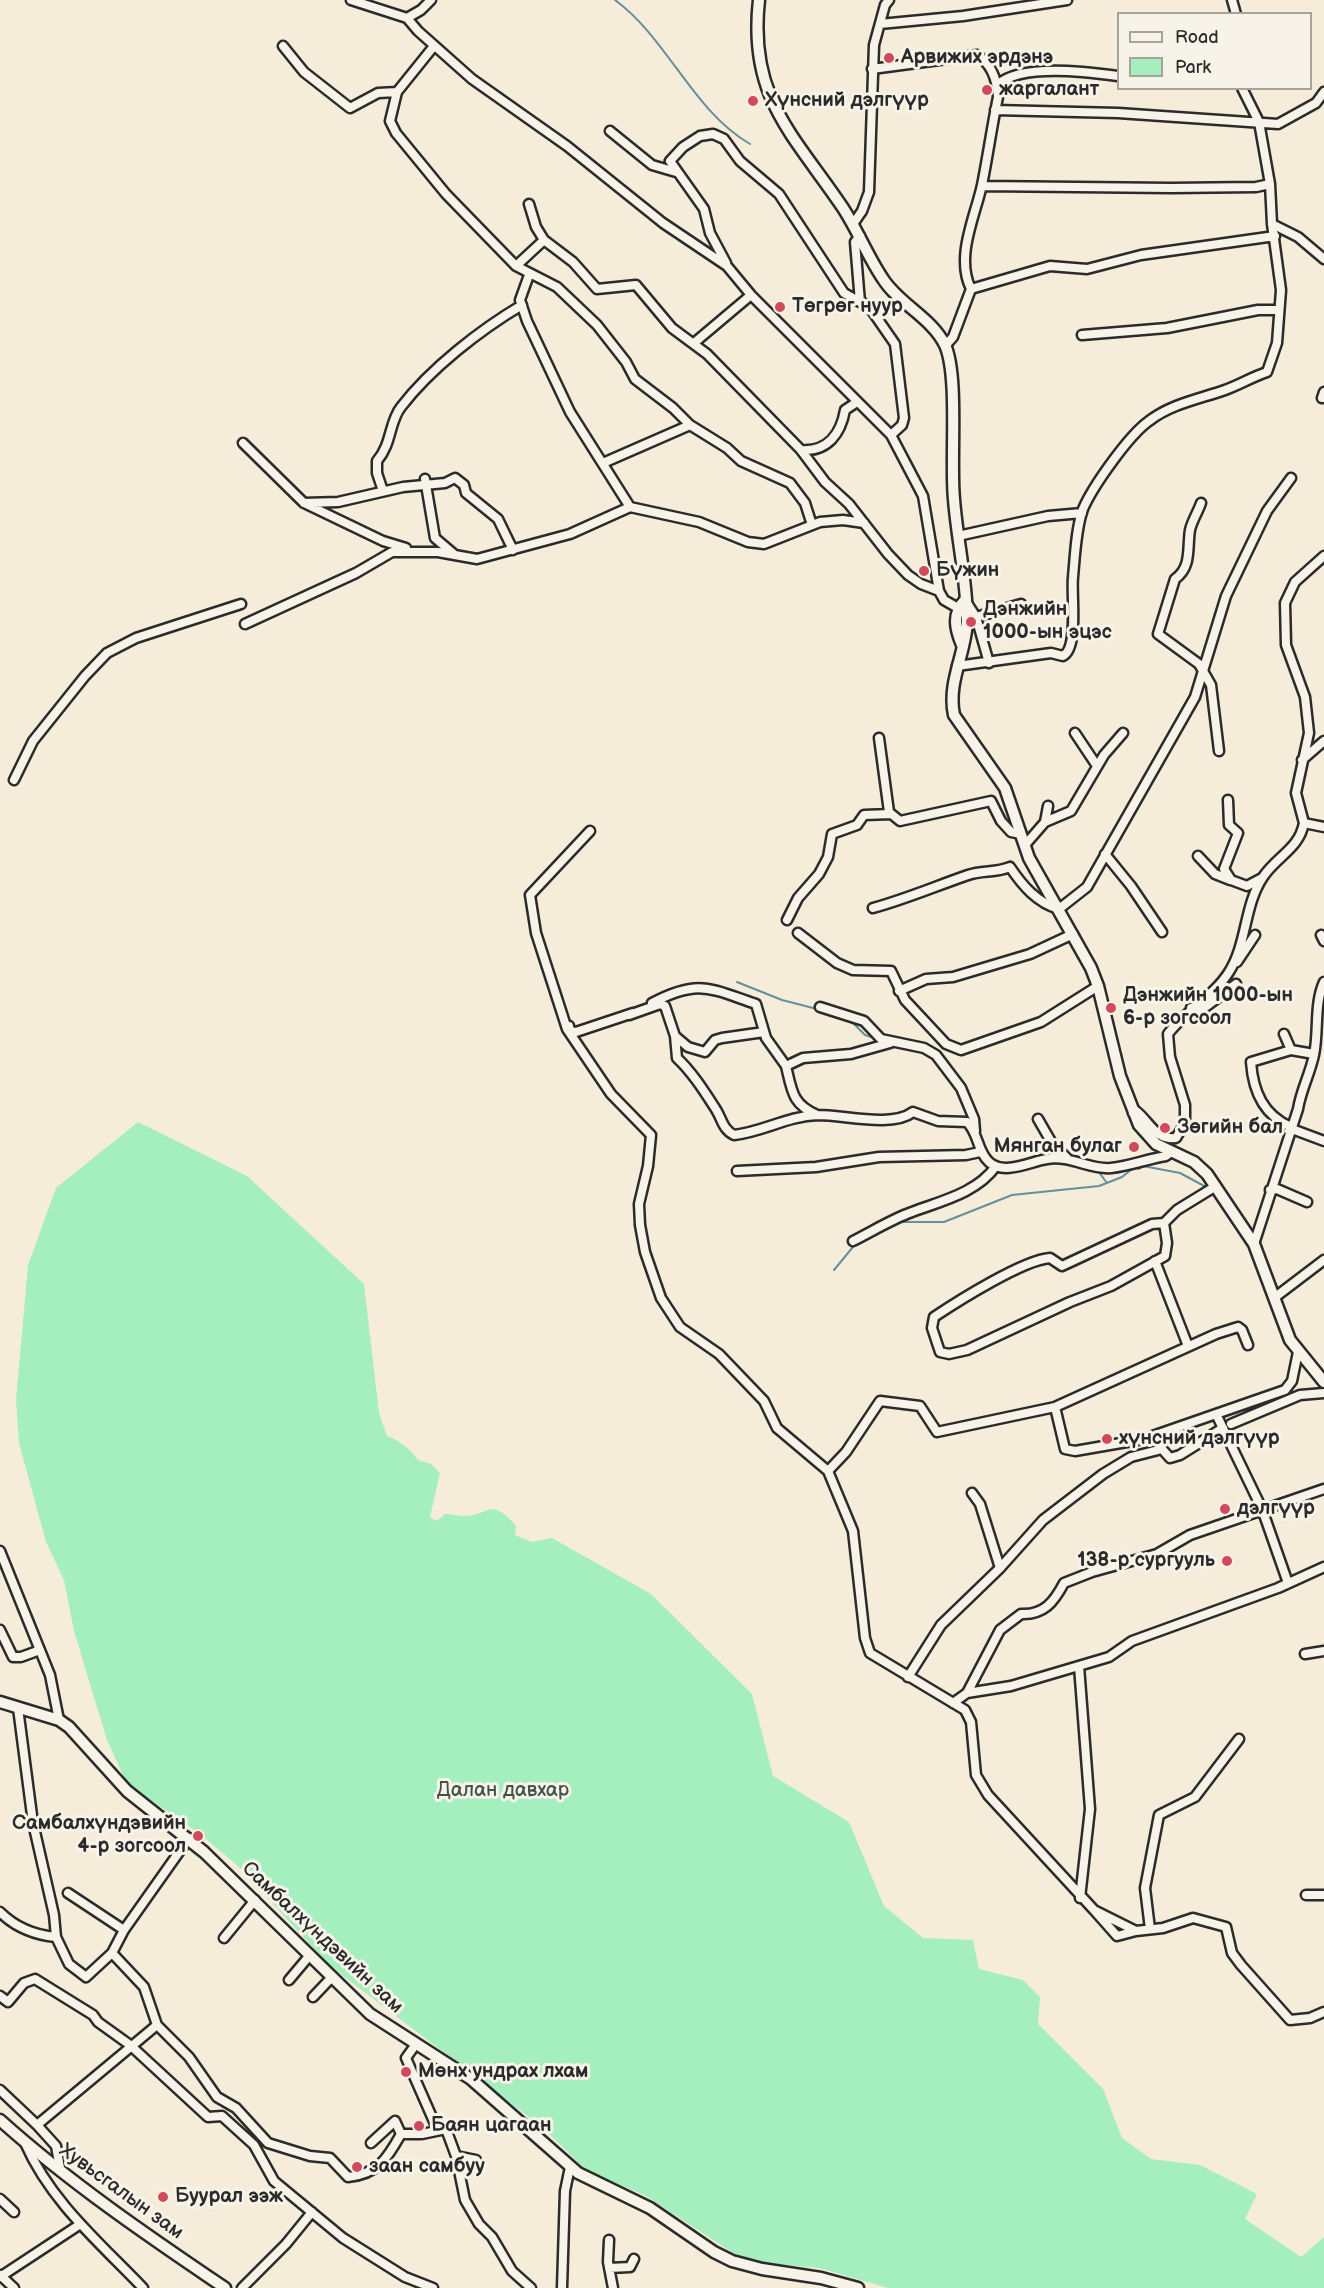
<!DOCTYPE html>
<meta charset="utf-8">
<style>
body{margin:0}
#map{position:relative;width:1324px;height:2288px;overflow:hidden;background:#f6ecda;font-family:"Balsamiq Sans",sans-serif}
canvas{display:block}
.legend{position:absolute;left:1117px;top:12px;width:195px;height:78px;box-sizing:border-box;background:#f7f3e8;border:2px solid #a5a39c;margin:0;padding:8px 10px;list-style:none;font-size:18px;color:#2b2b2b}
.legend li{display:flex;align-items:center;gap:12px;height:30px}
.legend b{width:30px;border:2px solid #a5a39c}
</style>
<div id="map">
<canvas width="1324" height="2288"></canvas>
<ul class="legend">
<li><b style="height:8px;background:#f7f3e8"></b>Road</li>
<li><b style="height:16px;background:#a5efbe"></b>Park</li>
</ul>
</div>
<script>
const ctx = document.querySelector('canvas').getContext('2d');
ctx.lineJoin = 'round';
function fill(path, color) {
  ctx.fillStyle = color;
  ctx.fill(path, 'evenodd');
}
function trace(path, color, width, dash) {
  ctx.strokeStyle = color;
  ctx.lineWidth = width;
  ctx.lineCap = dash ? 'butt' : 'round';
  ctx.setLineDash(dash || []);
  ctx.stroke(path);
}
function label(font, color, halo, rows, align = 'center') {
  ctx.font = font + ' "Balsamiq Sans",sans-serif';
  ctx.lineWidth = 6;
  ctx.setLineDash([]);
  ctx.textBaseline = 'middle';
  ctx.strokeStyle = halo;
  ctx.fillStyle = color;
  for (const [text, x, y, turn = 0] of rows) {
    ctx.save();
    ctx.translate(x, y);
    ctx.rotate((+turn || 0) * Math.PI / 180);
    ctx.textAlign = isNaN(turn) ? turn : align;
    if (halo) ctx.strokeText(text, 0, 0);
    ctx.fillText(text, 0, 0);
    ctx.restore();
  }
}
fill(new Path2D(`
 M138,1122L247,1176L364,1284L379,1413L387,1436C401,1441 409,1448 418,1460L431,1464L440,1473L430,1517L437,1521L445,1514C452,1514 458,1516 464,1516C491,1515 490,1496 516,1526L515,1535L532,1542L552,1538L651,1594L752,1694L773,1776L849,1822L884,1906L923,1938L973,1940L979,1969L1023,1980L1040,1997L1038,2024L1103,2089L1122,2138L1151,2159L1200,2165L1257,2194L1245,2219L1301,2257L1324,2237V2288H888L819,2268L762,2263L733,2253L646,2196L587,2171L542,2127L330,1966L238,1866L200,1834L127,1784L107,1740L74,1631L64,1580L46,1542L19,1443L16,1400L28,1265L56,1188Z`), '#a5efbe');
trace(new Path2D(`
 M615,0C668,39 692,110 750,144
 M737,982L782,1000L817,1009
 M850,1020L865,1035L877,1039
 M1098,1171L1107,1183
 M897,1222H944L1012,1195L1099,1186L1122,1177L1136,1166L1139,1169L1143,1166L1180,1173L1206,1187
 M834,1270L857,1242`), '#62909b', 2);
const street = new Path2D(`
 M351,0L407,18L418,31L472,79L567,146L663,223L727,266L751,295L891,435L923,496L939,591L944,600L958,608
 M1232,0L1236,14
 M407,18L421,10L431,0
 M880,24L963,16L1067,0
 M283,46L304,72L350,108L378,93L397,92L434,46
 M872,69L977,55C992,64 997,79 998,97C992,126 988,155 982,185C975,217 955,257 971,289L953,337L945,346
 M997,85C1021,63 1088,72 1118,76
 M397,92L390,121L396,133L446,194L516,266
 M995,110L1118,113L1278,124L1316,103L1324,92
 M610,131L652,165L676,172
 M982,186L1171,188L1256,187L1270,184
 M529,204L536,227L544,240L573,262L597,289L636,285L672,328L707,354L801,450L825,482L849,504L888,554L908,575L921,584L939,591
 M853,224L862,211L869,192L874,45L885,5L889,0
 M1272,224L1298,237L1324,259
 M860,236L855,242L860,302L868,305L895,344L904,418L902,425L891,435
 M544,240L516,266L557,287L597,325L626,362L635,379L673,408L690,425
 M726,263L710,233L704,209L670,161L683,147L700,136L713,134L724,139L740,161L779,194L844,293L860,302
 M529,275L520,300L527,321L570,412L630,507
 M971,289L1050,266L1087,269L1141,255L1275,236
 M1082,335L1167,328L1258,310H1279
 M694,343L751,295
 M1322,398L1324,392
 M243,443L304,503L383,541L406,548
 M801,450C828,452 841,433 845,410L857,402
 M603,463L690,425L727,448L741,461L790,483L805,503L812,525
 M425,479L435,538L455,555
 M383,491L377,473V461C392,444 389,422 401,407C431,368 480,330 522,305
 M304,503L338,502L403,487L445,483L455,478L464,485L466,493L498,519L513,550
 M1201,503C1198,512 1192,521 1190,530C1187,548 1192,567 1175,579L1158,634L1199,664L1211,685L1219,751
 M958,536L1048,516L1082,513
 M1324,556L1295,582L1285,603L1286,645L1305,697L1309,733L1296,793L1304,823L1324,827
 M965,600L976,617L989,663
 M976,617L1021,604
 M245,624L356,573L392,552H438L477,559L570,534L630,507L699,522L748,542L764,544L820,522L843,520L864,523
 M957,666L1051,653L1063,656C1079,648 1071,594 1073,577C1075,556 1076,528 1083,509C1093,486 1129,435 1149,421C1171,404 1199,399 1225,390C1239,385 1252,377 1267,372L1277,343L1281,290L1272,224L1270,184L1259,122L1242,88
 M1075,733L1097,766
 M879,738L889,812L900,821L991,801L1001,821L1011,832L1021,834
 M1302,760L1324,741
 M14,780L33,741L85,676L107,653L136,638L241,604
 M1228,800L1229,825L1238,833L1224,869L1231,880L1247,886L1262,878
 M1045,822L1048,806
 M590,831L530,895L536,933L567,1029L611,1094L651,1135L648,1166L639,1204L640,1225L645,1252L661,1298L680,1327L719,1354L764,1401L777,1428L828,1471L853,1531L865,1638L870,1653L965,1710L971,1722L976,1775L988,1795L1094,1910
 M1025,845L1045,822L1071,811L1104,755L1123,733
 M1105,854L1131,886L1162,932
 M1198,856L1215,874L1230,880
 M873,908C906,899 936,886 968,875C982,870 996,873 1010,867C1022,885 1037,903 1059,909L1087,887L1195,697L1226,596L1267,511L1291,478
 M787,920L798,898L819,874L828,857L832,834L857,825L864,815L891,814
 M798,933L837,963L853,970L891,971L905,1000L946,1044L961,1050L1041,1022L1098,986
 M1321,935L1324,941
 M1237,962L1255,935
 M899,991L926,979L953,977L1030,954L1073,934
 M652,1003C699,978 711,989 756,1004L766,1038L786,1066
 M820,1007L864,1021L881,1039L924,1048L936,1055L961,1088L974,1119L975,1131
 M1191,1008H1204L1236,984
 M629,1015L660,1004L665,1006L675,1036L677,1058C692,1072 704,1091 715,1108C722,1118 722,1129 734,1135C763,1132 787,1116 818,1115C845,1115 892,1128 913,1112L938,1121L967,1122C979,1134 977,1151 989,1162C1004,1176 1032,1161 1047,1159C1070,1155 1090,1170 1111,1168C1130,1166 1147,1159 1166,1156L1171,1152
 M569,1026L570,1031L576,1032L633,1013
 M1284,1034L1291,1050
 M675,1036L688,1047L705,1052L715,1040L722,1038L764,1032
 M1133,1113L1136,1111C1150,1122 1155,1140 1176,1138L1185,1123V1105L1170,1057L1168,1034C1185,1011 1214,996 1229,972C1247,944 1244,905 1263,877C1277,856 1299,849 1304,823
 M817,1115C792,1104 792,1091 786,1066L803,1058L851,1054L890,1043
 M1038,1119L1053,1145L1067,1158
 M1291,1127C1263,1115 1253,1091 1251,1062L1291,1050L1314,1054
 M1289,1131L1292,1129L1324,1141
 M737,1171L816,1167L879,1157L966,1155L980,1152
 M1270,1190L1277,1189L1307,1202
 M1164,1223L1152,1224L1062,1266L1050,1258C1023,1260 958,1301 934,1317L932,1328L940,1352L949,1354L967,1350L1070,1302L1111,1286L1165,1256L1167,1243L1164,1223L1177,1210L1216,1186
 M853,1241C873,1231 892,1219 912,1212C941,1201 977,1193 996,1166
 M1254,1244L1298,1109C1301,1090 1310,1074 1314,1055C1319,1031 1314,1004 1324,982
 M1155,1261L1188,1346
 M1274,1298L1324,1260
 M1055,1407L1065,1449L1075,1451L1144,1439L1285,1390L1292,1381L1298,1352
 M1217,1416L1262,1509L1288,1583
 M1231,1424L1300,1395L1324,1393
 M828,1471L846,1452L880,1401L920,1406L937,1432L1055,1407L1216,1334L1238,1327L1242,1330L1248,1345
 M972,1493L980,1504L1000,1568
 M0,1551L50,1675L59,1720
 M0,1630L13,1657H21L40,1650
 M1305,1654L1324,1651
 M1079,1666L1090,1809L1080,1898
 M908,1677L941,1625L1000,1568L1043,1520L1103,1474L1131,1457L1162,1449L1170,1458L1180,1455L1223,1428
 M967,1693L1000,1630L1021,1614C1044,1615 1054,1602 1064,1583L1092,1572L1157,1554L1190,1535L1324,1489
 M953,1703L967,1693L1011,1686L1109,1657L1132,1641L1278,1588L1324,1567
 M18,1708L33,1823L54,1915L56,1937L69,1964L86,1977L112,1953L124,1930L189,1838
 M68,1893L124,1930
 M1306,1895H1324
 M0,1912C15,1927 35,1935 56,1937
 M1150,1929L1145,1888L1159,1815L1195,1797L1239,1739
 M1136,1931L1117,1936L1094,1910L1136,1931L1163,1928L1193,1918L1226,1927L1232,1953L1241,1965L1290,2020L1310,2018L1324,2012
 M224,1938L255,1900
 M112,1953L144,1987L157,2025L189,2057L217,2097L236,2108L268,2143L310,2156L330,2158L348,2177C379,2174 388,2157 401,2134H422L446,2129
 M289,1980L310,1955
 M0,1996L8,2002L24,1983L35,1979L93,2015L98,2022L130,2045L208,2117L222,2116L254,2145L274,2181L343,2238L405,2277L433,2288
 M313,1997L332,1977
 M416,2044L406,2058L435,2124L446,2129L456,2156L465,2200L479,2224L492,2237L512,2271L531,2288
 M0,2090L37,2125
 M25,2143C51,2202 99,2242 143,2288
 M371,2143L395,2121L401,2134
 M456,2156L476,2160
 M60,2168L56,2146L37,2125L157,2025
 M0,2199L14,2212
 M609,2240L608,2262L613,2288
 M609,2268L630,2267L634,2259
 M0,2275L14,2288
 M0,2277L79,2225
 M242,2288L286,2244L312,2212
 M562,2288L565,2191L570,2167`);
const secondary = new Path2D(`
 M759,0C748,97 793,134 843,208C858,231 868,257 883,279C899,304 932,318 945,345C959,376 950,462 954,499C957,540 967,580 967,621C966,653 947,682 954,715L1005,788L1029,858L1091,968L1098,986L1120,1076L1139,1125L1156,1144L1194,1162L1207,1174L1254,1244L1290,1340L1324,1382
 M962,645C955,628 952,614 965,600
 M0,1702L59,1720L69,1727L127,1791L204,1852L370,2014L471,2079L578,2173L650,2208L714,2252L732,2261L762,2269L821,2278L858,2288
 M0,2120C69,2182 148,2236 225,2288`);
trace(street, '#2b2b2b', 13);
trace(secondary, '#2b2b2b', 15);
trace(street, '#f7f3e8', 8);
trace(secondary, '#f7f3e8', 10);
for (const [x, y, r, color] of [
 [889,58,6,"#d1495b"],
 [987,90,6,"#d1495b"],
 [753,101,6,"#d1495b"],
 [780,307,6,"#d1495b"],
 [924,571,6,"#d1495b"],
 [971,622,6,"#d1495b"],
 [1111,1008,6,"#d1495b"],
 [1165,1128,6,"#d1495b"],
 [1134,1147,6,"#d1495b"],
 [1107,1439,6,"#d1495b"],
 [1225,1509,6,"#d1495b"],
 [1227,1561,6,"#d1495b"],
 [198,1836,6,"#d1495b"],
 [406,2072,6,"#d1495b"],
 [419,2126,6,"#d1495b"],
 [357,2167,6,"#d1495b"],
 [163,2197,6,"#d1495b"]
]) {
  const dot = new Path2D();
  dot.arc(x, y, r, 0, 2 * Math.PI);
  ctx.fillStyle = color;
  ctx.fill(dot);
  trace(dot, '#f7f3e8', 2);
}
label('bold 20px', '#2b2b2b', '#f7f3e8', [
 ["Арвижих эрдэнэ",901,58],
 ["жаргалант",999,90],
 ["Хүнсний дэлгүүр",765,101],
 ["Төгрөг нуур",792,307],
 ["Бүжин",936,571],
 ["Дэнжийн",983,610],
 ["1000-ын эцэс",983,633],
 ["Дэнжийн 1000-ын",1123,996],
 ["6-р зогсоол",1123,1019],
 ["Зөгийн бал",1177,1128],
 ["Мянган булаг",1122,1147,"right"],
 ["хүнсний дэлгүүр",1119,1439],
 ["дэлгүүр",1237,1509],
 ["138-р сургууль",1215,1561,"right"],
 ["Самбалхүндэвийн",186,1824,"right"],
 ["4-р зогсоол",186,1847,"right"],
 ["Мөнх ундрах лхам",418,2072],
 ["Баян цагаан",431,2126],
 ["заан самбуу",369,2167],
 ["Буурал ээж",175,2197]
], 'left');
label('20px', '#435248', '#f7f3e8', [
 ["Далан давхар",503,1791]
]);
label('20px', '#2b2b2b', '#f7f3e8', [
 ["Самбалхүндэвийн зам",322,1938,43],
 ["Хувьсгалын зам",121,2192,36]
]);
</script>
